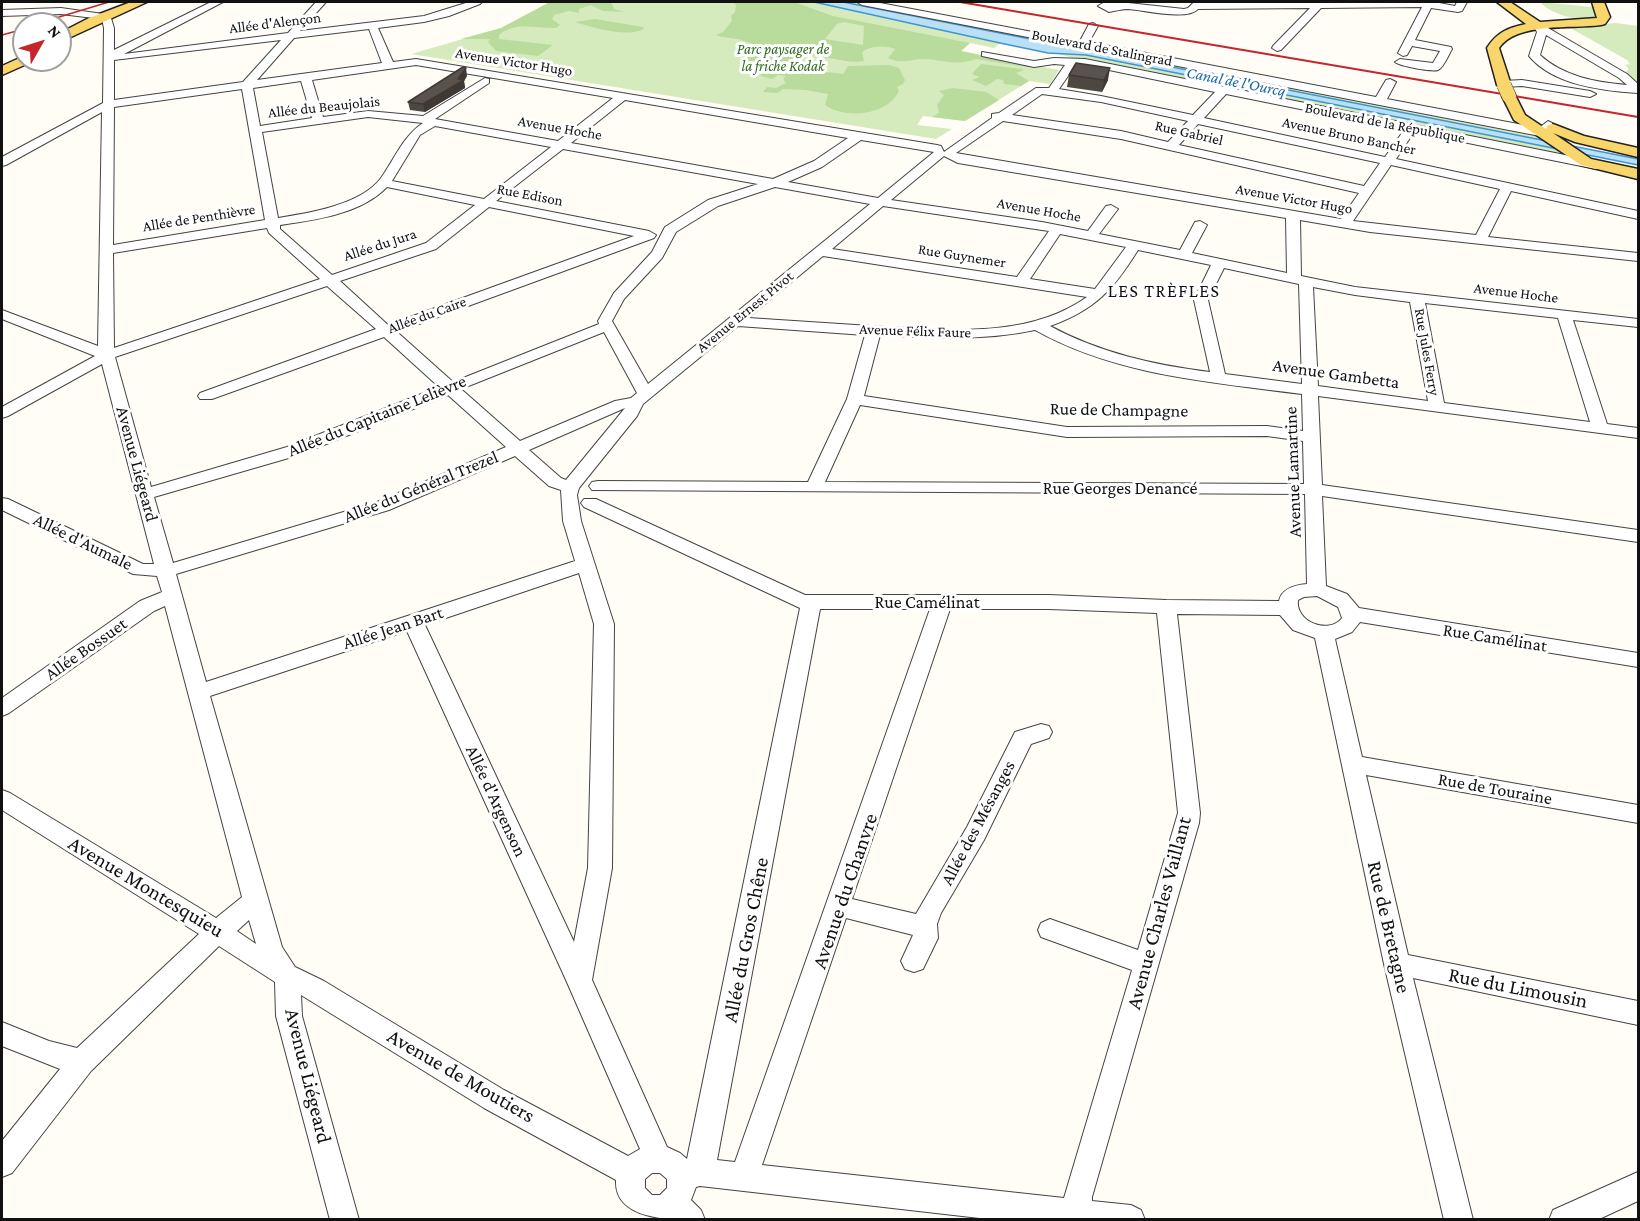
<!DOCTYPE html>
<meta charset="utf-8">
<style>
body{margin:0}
#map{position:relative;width:1640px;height:1221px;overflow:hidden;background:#fffdf5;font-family:"Crimson Pro",serif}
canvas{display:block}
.frame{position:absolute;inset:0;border:3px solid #111;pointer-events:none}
.north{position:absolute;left:12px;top:12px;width:60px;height:60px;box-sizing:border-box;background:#fff;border:2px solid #a0a0a0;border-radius:50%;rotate:51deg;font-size:16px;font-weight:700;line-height:24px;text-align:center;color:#111}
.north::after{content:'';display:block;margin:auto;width:21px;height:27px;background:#c4262e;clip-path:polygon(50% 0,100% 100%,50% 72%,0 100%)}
</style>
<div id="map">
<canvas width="1640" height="1221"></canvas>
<div class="frame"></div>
<div class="north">N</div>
</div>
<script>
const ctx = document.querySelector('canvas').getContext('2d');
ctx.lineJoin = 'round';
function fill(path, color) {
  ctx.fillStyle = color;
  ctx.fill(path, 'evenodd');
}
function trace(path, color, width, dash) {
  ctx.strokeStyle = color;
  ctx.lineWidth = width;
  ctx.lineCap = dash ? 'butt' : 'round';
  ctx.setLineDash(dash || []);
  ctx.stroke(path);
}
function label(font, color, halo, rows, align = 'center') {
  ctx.font = font + ' "Crimson Pro",serif';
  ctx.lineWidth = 6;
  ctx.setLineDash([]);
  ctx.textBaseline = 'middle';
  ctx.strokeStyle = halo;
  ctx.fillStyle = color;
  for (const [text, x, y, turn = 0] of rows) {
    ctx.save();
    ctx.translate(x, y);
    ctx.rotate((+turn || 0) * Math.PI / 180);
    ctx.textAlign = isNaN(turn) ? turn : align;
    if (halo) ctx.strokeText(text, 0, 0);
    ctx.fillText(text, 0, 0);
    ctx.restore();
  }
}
fill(new Path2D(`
 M550,2H814L1000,43L994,48L970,43L961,51L1059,70L1050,84L1029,81L965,121L923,116L917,125L952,129L936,139L411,54L501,28Z
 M843,2H857L1479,123L1539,135L1549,142Z
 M1540,2L1593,7L1596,16C1582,24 1550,14 1540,2Z
 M1616,23L1638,26V82L1624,73L1629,69L1625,65L1630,64L1627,60L1567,26Z
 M1059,54L1086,55L1561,150L1573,159L1079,60Z`), '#d5ebbd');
fill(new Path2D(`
 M550,2H611L614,9L625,12L603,11L591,5L579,9V13L569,11L554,15L552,19L560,25L556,28C536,29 516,21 499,35V39L553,45L538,56L496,51L488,42L490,39H461L501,28Z
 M733,2H794L833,16L970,43L961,51L1033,66L1027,67L976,59C955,66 949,61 926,59C913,58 901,65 888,58L895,49C884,45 871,46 862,52L864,61C841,65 815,49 794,59L797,62L790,64L794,68L843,74L848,66L889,65L899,68L905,80L903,84L897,87L899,91C888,115 846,120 825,105L828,94L805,90L783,89L778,93L763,92L767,87L776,88L786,83L783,79L786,76L778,75L772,79L761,76L760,72L773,63V61L748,63L745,62L748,59L740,53C765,53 787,57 812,49L814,46C804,43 796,51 786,50C771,48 758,46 744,41C734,37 725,39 716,35L723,32L732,21L731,16L735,12L736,5ZM844,22L864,26L863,45L825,39L837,24Z
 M595,19L643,27L644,29C626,38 595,28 575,22Z
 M981,64L1022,69L1024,70L1016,73L1029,81L1021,86L1004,84L1003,80L997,79L986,86L972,80L979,77L972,74Z
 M953,88L986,92L999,100L965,121L932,117L939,113L937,105L944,95L939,91Z`), '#b9dc9c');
const water = new Path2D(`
 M814,2H843L1638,159V165L1086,55L1048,53L1000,43Z`);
fill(water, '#b9e0f7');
trace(water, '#3f96cf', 1.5);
const minor = new Path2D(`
 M211,2H223L124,54L288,33L316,2H326L300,31L424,16L469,2H482L480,4L449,16L424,22L378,28L393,62L416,59L937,145L941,146L944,152L992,118V114L999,113L1036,88H1049L1065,65L1054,64L1034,67L982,56V52L1034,61L1054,58L1085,59L1600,162L1602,165L1596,169L1414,132L1396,159L1638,211V219L1511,191L1488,237L1638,253V261L1370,232L1300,220L1301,276L1355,287L1638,319V327L1573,320L1607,424L1638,428V438L1318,396L1322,485L1638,530V542L1322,496L1326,586L1347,594L1359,608L1638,653V667L1360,622L1352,632L1335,639L1362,757L1638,805V823L1366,775L1408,955L1638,1001V1025L1413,978L1473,1220H1444L1384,964L1315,638L1293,630L1280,615L1177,614L1200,813L1199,823L1092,1197V1201L1131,1205L1141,1210L1145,1220H997L700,1186L696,1187L691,1200L701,1210L705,1220C672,1220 614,1221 616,1180L484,1108L301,995L302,1016L359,1220H330L276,1016L275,982L219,946L91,1071L12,1173L2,1177V1141L60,1069L2,1046V1022L49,1041L77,1048L199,934L2,810V790L10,793L216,918L242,897L165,606L154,611L9,713L2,716V698L140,601L162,592L157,576L133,574L2,510V498L8,499L143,564H154L102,364L8,416L2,418V407L95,356L2,319V310L98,346L102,112L6,165L2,166V157L103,103L104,28L102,19L61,14L2,16V10L61,8L110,15L114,28V50ZM369,29L382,63L257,80L294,38ZM281,40L243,82L114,100V60ZM416,65L613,98L558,141L435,119L489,83V79L485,78L423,116L368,111L323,117L312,80ZM1085,65L1215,92L1193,115L1101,96L1059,89L1075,66ZM301,81L312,118L260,126L253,88ZM242,89L265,220L113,245L114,107ZM1042,94L1101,102L1188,121L1168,142L1121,131L1012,115ZM1226,94L1404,130L1385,157L1204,118ZM625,100L848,138L814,161L773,179L571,143ZM368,117L423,123C403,136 394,160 381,178C361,205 309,213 278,218L262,132ZM1003,121L1121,139L1359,193L1341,219L956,153ZM1198,124L1380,163L1364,186L1179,145ZM435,126L551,147L484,199L392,181L420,135ZM861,140L934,152L878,198L788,182L822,167ZM563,149L758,184L708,200L665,227L652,252L614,293L598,321L599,324L453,382L397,332L654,238L656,235L649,231L496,201ZM944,156L958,163L1286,218L1287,273L1192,253L1207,225L1200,221L1195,222L1180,250L1099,234L1118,209L1111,205L1106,206L1088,231L1042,222L891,200ZM1391,165L1500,189L1476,235L1353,221ZM387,187L475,205L426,243L332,275L280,229V225C315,220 361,214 387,187ZM775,187L870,204L648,384L612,321L624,299L662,258L676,232L718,206ZM883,206L1042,230L1049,231L1017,277L832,249ZM489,207L634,236L388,325L340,281L436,249ZM267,228L269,233L320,279L114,348L113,253ZM1060,234L1126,247L1095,289L1030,279ZM1138,250L1211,265L1194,300L1210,372C1154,365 1100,353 1050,326C1095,310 1113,290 1138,250ZM823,256L1087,297C1029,338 953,330 886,327C840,324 794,321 748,318ZM1224,268L1299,284L1302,384L1225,374L1208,300ZM327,286L376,329L200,393L198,396L200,399H212L384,337L439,387L287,447L151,487L115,357ZM1313,287L1355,295L1410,302L1428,401L1318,386ZM1425,303L1558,318L1590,422L1444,403ZM738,326L865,335L847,399L808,482L598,481L592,482L589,486L592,490L1305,494L1307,584C1295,585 1282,588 1279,601L1166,600L1049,595H805L596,499H584L581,503L584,507L800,608L687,1159L680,1153L667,1147L592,980L612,868L614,624L581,521L577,495L579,488L637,416L643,404ZM1035,330C1117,376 1211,382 1302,394L1303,431L1267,426L1067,427L864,396L880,335C933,338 984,341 1035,330ZM604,332L637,393L631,398L615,401L520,441L461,389ZM448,395L506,447L377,502L173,563L154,497L299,455ZM860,405L1067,437L1267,436L1303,441L1304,484L825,482ZM625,408L566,480L561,478L529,450ZM515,456L549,486L561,490L563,521L575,561L206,682L176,574L389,510ZM579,573L594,624L588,868L574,942L425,625ZM1317,596L1338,607L1342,618C1329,635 1295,622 1298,600L1304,597ZM820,609H930L735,1162L717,1160ZM950,609H1049L1157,613L1178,813L1138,950L1050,919L1041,923L1038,930L1041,937L1132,970L1064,1198L762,1165L846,918L913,935L901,961L905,969L914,972L923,969L938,938L937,924L941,913L984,840L1031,744L1049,738L1052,732L1049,726L1041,724L1015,732L967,827L916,914L852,899ZM407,631L566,980L640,1149L628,1156L504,1090L324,981L295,967L282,947L210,696ZM249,920L256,944L237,931ZM652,1173H660L667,1179V1188L660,1195H652L645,1188V1179Z
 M857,2H875L1080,41L1089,24L1093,23L1098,26L1089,42L1376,97L1386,80L1390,79L1396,82L1387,99L1539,128L1548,121L1552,123L1554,129L1540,136L862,5Z
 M1119,2L1184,9L1188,8L1194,2H1434L1455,6L1457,2H1467L1462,11L1458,12L1431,8L1415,40L1451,47L1452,49C1449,54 1444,67 1438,70C1432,72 1399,66 1395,62L1400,59L1433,63L1440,51L1412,46L1407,55L1403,56L1398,53L1422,7L1321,8L1281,50L1277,51L1272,48L1273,46L1310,8L1198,9C1187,21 1145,10 1128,9C1122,9 1115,11 1109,12L1098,6L1103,3Z
 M1535,25H1543L1627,74L1638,84V93C1603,91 1553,85 1529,56L1537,32L1534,27ZM1546,35L1619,78L1627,85C1596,82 1564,77 1540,55Z
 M1522,80L1590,91L1596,94L1590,97L1522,86L1504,87L1498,84L1504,81Z
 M1638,1172V1201L1597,1220H1549L1553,1210Z`);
const major = new Path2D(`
 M131,2H147L60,42V33L89,18Z
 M1497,2H1510L1540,22L1597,18L1592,2H1604L1610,17L1605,24L1601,25C1572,29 1516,22 1499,48L1511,85L1504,89L1497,85L1487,48C1497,32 1508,28 1526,24Z
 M24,56V60H31L29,63L2,75V66Z
 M1509,92L1514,93L1525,115L1546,129L1548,125L1553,124L1584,136L1638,148V157L1575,142L1553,133L1591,159L1638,169V179L1581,165L1514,120L1502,96Z`);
trace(minor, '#444', 2);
trace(major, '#222', 3);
fill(minor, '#fff');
fill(major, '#f9d66b');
trace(new Path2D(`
 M36,24L109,2
 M2,35L24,29`), '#c4262e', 1.5);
trace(new Path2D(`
 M960,2L1638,117`), '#c4262e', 2);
const majorBridge = new Path2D(`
 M1504,85L1509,96`);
trace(majorBridge, '#222', 15, []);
trace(majorBridge, '#f9d66b', 14);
fill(new Path2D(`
 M1069,75L1108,80L1102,92L1067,87Z
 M467,76L464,81L465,88L425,112L410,110L408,102Z`), '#4d4742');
fill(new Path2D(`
 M466,68L467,76L464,81L465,88L425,112L423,104L458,79Z
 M1110,68L1108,80L1102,92L1104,80Z`), '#3f3936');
const building = new Path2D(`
 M1076,63L1110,68L1104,80L1069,75Z
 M463,67L466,68L458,79L464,80L423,104L408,102Z`);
fill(building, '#5a524d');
trace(building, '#3f3936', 1.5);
label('15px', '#111', '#fff', [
 ["Allée d'Alençon",275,23,-7],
 ["Boulevard de Stalingrad",1102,48,11],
 ["Avenue Victor Hugo",514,62,9],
 ["Allée du Beaujolais",324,107,-6],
 ["Boulevard de la République",1385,123,11],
 ["Avenue Hoche",560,128,10],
 ["Rue Gabriel",1189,133,13],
 ["Avenue Bruno Bancher",1349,136,12],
 ["Rue Edison",530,195,11],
 ["Avenue Victor Hugo",1294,199,10],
 ["Avenue Hoche",1039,210,10],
 ["Allée de Penthièvre",199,218,-9],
 ["Allée du Jura",380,245,-18],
 ["Rue Guynemer",962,256,9],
 ["Avenue Hoche",1516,293,7],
 ["Avenue Ernest Pivot",745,312,-39],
 ["Allée du Caire",427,315,-20],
 ["Avenue Félix Faure",915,331,2],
 ["Rue Jules Ferry",1427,352,80]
]);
label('italic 15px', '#2f6b1f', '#fff', [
 ["Parc paysager de",783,49],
 ["la friche Kodak",783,66]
]);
label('italic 16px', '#1768a6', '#fff', [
 ["Canal de l'Ourcq",1236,82,11]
]);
ctx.letterSpacing = '1.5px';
label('18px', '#111', '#fff', [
 ["LES TRÈFLES",1164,291]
]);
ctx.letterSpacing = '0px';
label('18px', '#111', '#fff', [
 ["Avenue Gambetta",1336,374,8],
 ["Rue de Champagne",1119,410,1],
 ["Allée du Capitaine Lelièvre",377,416,-22],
 ["Avenue Liégeard",137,464,75],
 ["Avenue Lamartine",1293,472,-92],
 ["Allée du Général Trezel",421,487,-22],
 ["Rue Georges Denancé",1120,488],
 ["Allée d'Aumale",83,542,26],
 ["Rue Camélinat",927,602],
 ["Allée Jean Bart",393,628,-18],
 ["Rue Camélinat",1495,638,9],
 ["Allée Bossuet",86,649,-35],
 ["Rue de Touraine",1495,789,10],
 ["Allée d'Argenson",496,801,65],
 ["Allée des Mésanges",978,823,-62]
]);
label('21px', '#111', '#fff', [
 ["Avenue Montesquieu",146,887,31],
 ["Avenue du Chanvre",845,891,-71],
 ["Avenue Charles Vaillant",1159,913,-75],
 ["Rue de Bretagne",1389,927,77],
 ["Allée du Gros Chêne",746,940,-79],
 ["Rue du Limousin",1518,988,11],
 ["Avenue Liégeard",308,1076,76],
 ["Avenue de Moutiers",461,1076,30]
]);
</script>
